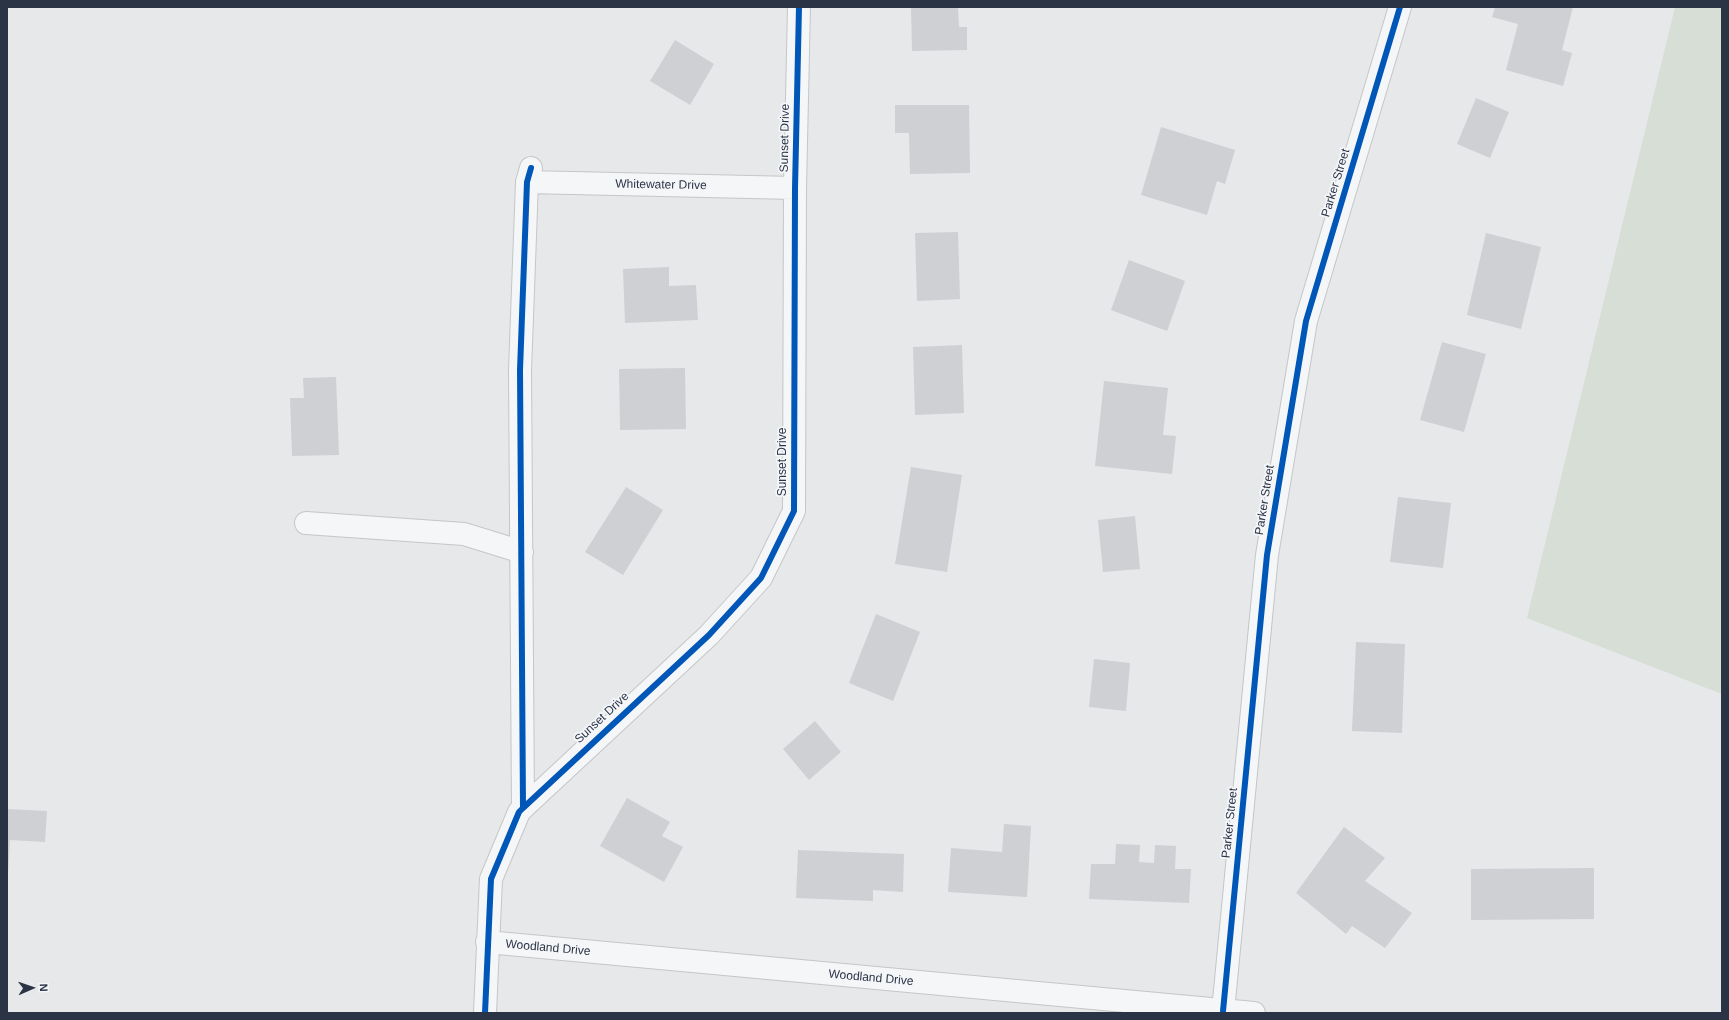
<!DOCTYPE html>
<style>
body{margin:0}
#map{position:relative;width:1729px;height:1020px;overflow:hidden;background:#e6e8ea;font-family:Helvetica,sans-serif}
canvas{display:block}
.frame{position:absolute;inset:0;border:8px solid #2b3445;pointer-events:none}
.north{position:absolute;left:12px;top:968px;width:40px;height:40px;-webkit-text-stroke:3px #f4f6f9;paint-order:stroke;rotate:88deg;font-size:11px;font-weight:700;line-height:16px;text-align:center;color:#2b3445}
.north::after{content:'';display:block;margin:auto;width:14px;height:18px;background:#2b3445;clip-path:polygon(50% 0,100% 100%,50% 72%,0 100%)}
</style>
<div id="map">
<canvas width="1729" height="1020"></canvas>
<div class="frame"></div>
<div class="north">N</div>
</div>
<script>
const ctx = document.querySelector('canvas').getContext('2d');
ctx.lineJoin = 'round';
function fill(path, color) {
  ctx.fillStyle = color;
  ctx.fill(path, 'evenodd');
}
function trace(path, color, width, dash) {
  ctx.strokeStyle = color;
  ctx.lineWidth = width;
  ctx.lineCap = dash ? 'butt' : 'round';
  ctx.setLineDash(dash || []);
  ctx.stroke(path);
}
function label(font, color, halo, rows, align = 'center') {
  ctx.font = font + ' Helvetica,sans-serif';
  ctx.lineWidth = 3.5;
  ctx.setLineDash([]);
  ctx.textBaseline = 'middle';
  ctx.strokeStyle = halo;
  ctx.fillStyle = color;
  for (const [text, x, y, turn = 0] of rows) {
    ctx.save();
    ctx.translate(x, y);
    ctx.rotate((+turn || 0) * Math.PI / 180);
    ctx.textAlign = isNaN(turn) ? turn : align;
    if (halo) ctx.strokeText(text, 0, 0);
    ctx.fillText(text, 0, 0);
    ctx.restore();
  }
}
fill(new Path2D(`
 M1675,7H1722V694L1527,618Z`), '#d6ded6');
fill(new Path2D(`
 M911,7H958L959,27H967V50L912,51Z
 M1495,7H1573L1562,50L1572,53L1563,86L1506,70L1518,24L1492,17Z
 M675,40L714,64L690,105L650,81Z
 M1476,98L1509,112L1490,158L1457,144Z
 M895,105H969L970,173L910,174L909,133H895Z
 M1161,127L1235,150L1225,184L1217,181L1207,215L1141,195Z
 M958,232L960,299L917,301L915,233Z
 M1486,233L1541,247L1521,329L1467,315Z
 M1129,260L1185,281L1167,331L1111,310Z
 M669,267V286L696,285L698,320L625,323L623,269Z
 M1442,342L1486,354L1464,432L1420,420Z
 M962,345L964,413L915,415L913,347Z
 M685,368L686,429L620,430L619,369Z
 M336,377L339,455L292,456L290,398H304L303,378Z
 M1104,381L1168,388L1163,435L1176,436L1172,474L1095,466Z
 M911,467L962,475L947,572L895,564Z
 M626,487L663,510L623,575L585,552Z
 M1398,497L1451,503L1443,568L1390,562Z
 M1135,516L1140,569L1103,572L1098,520Z
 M876,614L920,632L893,701L849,683Z
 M1356,642L1405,644L1402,733L1352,731Z
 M1094,659L1130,663L1126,711L1089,707Z
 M815,721L841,752L809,780L783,749Z
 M627,798L670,822L662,836L683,847L664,882L600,846Z
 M7,809L47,811L45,842L10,840L8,875Z
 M1004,824L1031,826L1027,897L948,892L951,848L1002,852Z
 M1344,827L1385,858L1365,881L1412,913L1385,948L1352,926L1346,934L1296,893Z
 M1116,844L1140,845L1139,862L1154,863L1155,845L1176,846L1175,869H1191L1189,903L1089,899L1091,864H1115Z
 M798,850L904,854L903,892L873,890V901L796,898Z
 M1594,868V919L1471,920V869Z`), '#ced0d3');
const minor = new Path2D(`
 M527,182L795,188
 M306,523L464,534L522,552
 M523,808L709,635L761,578L794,511L795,188L799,7
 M487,942L1254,1013
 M1223,1011L1267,555L1306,321L1400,7
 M485,1013L491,879L519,812L523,808L520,370L527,182L531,168`);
trace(minor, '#c4c6c8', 24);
trace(minor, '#f5f6f7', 22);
trace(new Path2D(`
 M523,808L709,635L761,578L794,511L795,188L799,7
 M1223,1011L1267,555L1306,321L1400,7
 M485,1013L491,879L519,812L523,808L520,370L527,182L531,168`), '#0057b8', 6);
label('12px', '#2b3445', '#f4f6f9', [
 ["Sunset Drive",785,138,-89],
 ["Parker Street",1336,183,-73],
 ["Whitewater Drive",661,185,1],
 ["Sunset Drive",783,462,-90],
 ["Parker Street",1265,500,-81],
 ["Sunset Drive",602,718,-43],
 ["Parker Street",1230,823,-84],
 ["Woodland Drive",548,948,5],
 ["Woodland Drive",871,978,5]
]);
</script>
